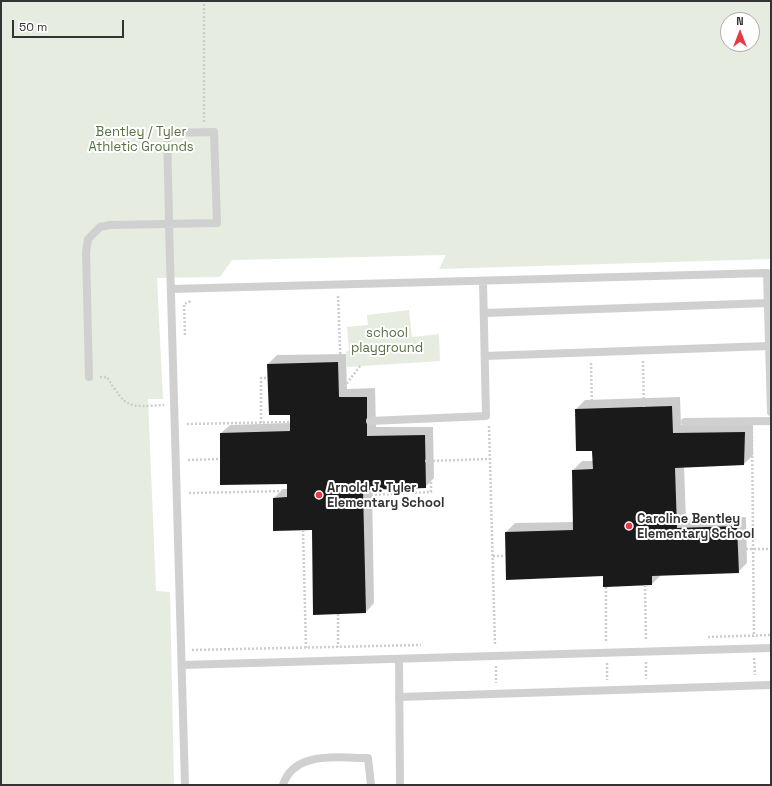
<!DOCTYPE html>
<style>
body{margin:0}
#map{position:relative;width:772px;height:786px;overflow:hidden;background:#fff;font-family:"Space Grotesk",sans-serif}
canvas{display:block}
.frame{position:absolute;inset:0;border:2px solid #333;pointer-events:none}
.north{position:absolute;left:720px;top:12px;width:40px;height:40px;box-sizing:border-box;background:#fff;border:1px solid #adadad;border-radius:50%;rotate:0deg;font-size:11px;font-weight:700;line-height:16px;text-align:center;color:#333}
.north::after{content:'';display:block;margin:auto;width:14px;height:18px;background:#e63946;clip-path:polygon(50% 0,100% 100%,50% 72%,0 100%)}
.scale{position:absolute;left:12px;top:20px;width:112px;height:18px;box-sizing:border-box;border:2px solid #333;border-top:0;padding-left:5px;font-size:12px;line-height:14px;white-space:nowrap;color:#333;-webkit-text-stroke:3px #fff;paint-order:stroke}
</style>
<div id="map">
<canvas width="772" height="786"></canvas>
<div class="frame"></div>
<div class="north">N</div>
<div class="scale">50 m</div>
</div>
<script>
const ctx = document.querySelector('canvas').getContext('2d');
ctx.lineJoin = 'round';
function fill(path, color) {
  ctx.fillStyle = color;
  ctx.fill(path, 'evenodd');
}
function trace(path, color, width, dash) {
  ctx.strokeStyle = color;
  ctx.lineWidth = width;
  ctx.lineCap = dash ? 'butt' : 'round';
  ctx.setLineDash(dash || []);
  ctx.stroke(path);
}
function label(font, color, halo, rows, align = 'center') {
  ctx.font = font + ' "Space Grotesk",sans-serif';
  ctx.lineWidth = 4;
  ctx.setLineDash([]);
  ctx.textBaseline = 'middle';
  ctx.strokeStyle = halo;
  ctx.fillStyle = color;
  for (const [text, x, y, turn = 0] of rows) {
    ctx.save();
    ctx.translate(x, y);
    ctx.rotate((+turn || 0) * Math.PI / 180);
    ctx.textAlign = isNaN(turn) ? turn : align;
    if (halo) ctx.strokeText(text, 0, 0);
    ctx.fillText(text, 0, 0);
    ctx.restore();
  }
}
fill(new Path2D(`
 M1,1H771V259L439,269L446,255L232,260L220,277L157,278L163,399H148L156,591L170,592L174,785H1ZM728,20H752V44H728Z
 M409,310L412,337L439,334L440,361L347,367L346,352L349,350L347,327L368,325L367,315Z`), '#e6ecdf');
fill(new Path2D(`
 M346,354L347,389L375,388L376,427H433L434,478L425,487L372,488L374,603L366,612L312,529L274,498L283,489H288V483L221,433L230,425L291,423V414L268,364L277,355Z
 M680,397L681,425L753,424V455L744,464L684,466L686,520L746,517L747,563L738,572L661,575L652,584L506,532L515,523L574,522L573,470L582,461H593V450L576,409L585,400Z`), '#0003');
fill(new Path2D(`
 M338,362L339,397H367V436L425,435L426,488L363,490L366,613L313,615L312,530L273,531V498L287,497V484L220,485V433L290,431V415H269L267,364Z
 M672,406L673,433L745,432L744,465L675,468L677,528L737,526L739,573L652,576V585L606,587H603V576L506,580L505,532L573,530L572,470L593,469L592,451H576L575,409Z`), '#1a1a1a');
trace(new Path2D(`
 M204,122V1
 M338,296L342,397
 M185,335L184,304L191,301
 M643,361L644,407
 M591,363L592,408
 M100,377H107C127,409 127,407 164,405
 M342,390L360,366
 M261,423V378H268
 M187,424L290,422
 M489,426L495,645
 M752,432L754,637
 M188,460L220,459
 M425,461L490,459
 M189,493L287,491
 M364,513H368L369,495L431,492V461
 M303,530L306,648
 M738,549H771
 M493,556H505
 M645,585L646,641
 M606,587V642
 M338,614V647
 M708,637L771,635
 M192,650L421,645
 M754,658L755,675
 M646,662V679
 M607,663V680
 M496,666V683`), '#cdcdcd', 2.5, [2, 2]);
trace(new Path2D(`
 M171,289L767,273L771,412
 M484,313L768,303
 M485,356L769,346
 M89,377L86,252L88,239L100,227L110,225L217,223L214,132L167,133L169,218V225C174,412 180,598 185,785
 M370,421L486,416L483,282
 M685,422L771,421
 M399,659L400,785
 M182,665L771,648
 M399,697L771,685
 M283,785C294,750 339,758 368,758L371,785`), '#d0d0d0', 8);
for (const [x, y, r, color] of [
 [319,495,4,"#e63946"],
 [629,526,4,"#e63946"]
]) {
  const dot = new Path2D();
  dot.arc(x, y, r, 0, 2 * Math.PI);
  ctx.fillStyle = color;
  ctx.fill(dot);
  trace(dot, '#fff', 1.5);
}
label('13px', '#56703f', '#fff', [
 ["Bentley / Tyler",141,132],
 ["Athletic Grounds",141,147],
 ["school",387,333],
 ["playground",387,348]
]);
label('bold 13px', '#333', '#fff', [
 ["Arnold J. Tyler",327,488],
 ["Elementary School",327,503],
 ["Caroline Bentley",637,519],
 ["Elementary School",637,534]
], 'left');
</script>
